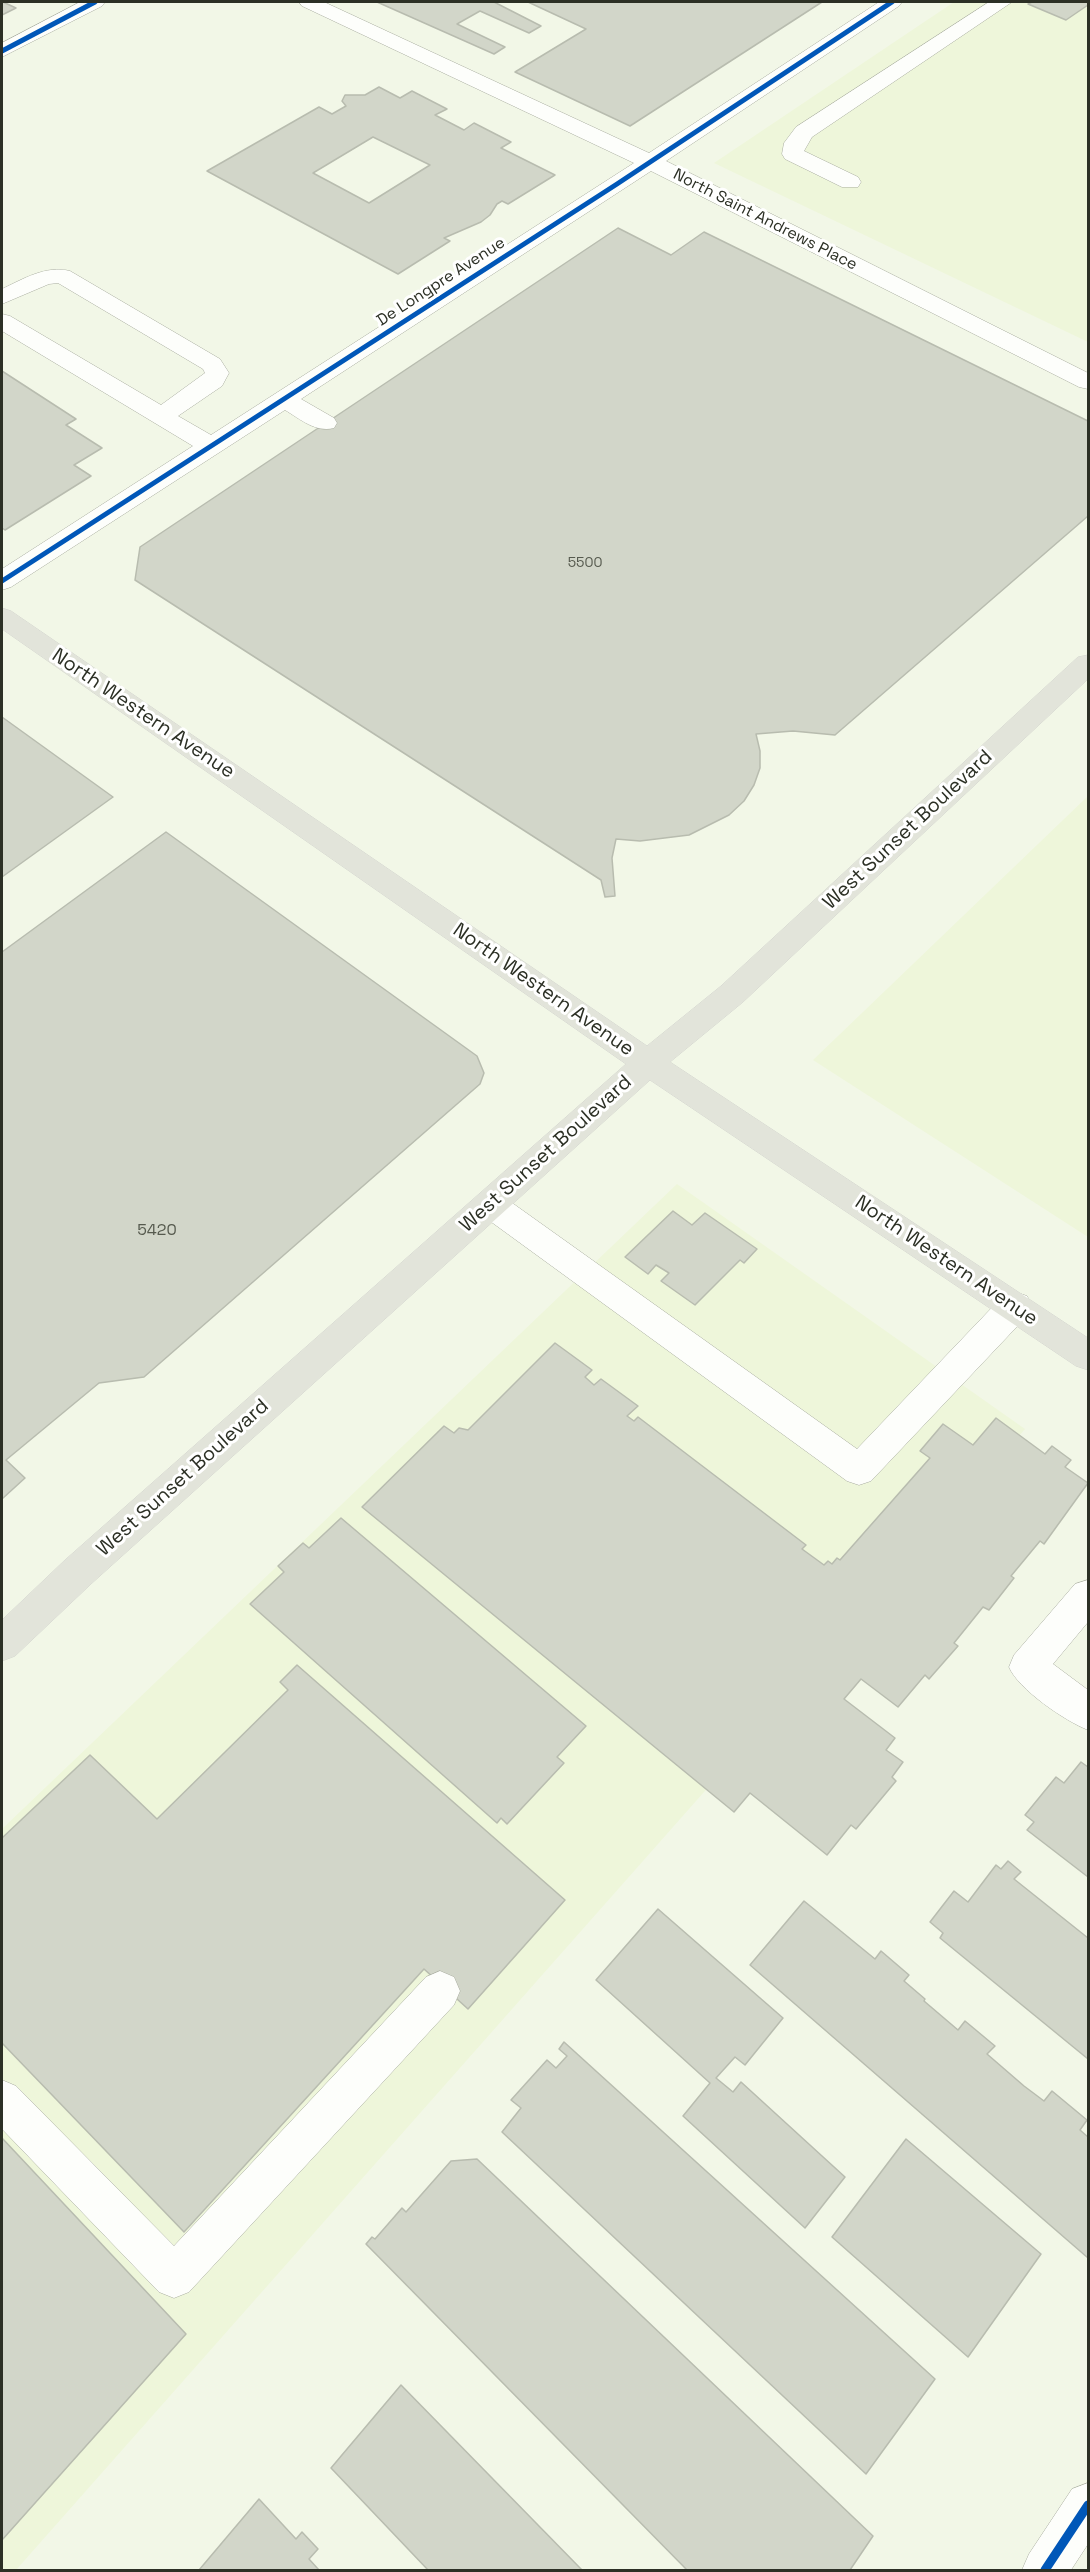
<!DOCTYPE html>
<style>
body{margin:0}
#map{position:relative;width:1090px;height:2572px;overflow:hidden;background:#f2f7e7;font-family:"Space Grotesk",sans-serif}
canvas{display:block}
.frame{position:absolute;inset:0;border:3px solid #2c3025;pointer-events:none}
</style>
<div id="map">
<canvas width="1090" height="2572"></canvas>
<div class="frame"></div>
</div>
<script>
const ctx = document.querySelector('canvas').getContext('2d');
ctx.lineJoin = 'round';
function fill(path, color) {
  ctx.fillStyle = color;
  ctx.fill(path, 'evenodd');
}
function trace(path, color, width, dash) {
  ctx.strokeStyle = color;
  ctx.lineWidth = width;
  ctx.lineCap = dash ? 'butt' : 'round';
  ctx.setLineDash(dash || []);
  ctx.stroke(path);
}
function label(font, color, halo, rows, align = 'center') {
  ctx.font = font + ' "Space Grotesk",sans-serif';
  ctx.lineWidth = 6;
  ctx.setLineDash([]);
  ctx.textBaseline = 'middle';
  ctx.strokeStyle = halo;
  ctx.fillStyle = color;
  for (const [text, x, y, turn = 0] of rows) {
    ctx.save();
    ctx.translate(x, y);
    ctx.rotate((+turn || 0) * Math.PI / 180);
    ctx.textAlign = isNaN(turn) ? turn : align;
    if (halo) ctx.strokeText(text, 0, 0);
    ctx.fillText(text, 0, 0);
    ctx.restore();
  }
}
fill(new Path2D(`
 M954,2H1088V342L714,163Z
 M1088,796V1237L813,1060Z
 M677,1184L1025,1429L16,2570H2V1829Z`), '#eef6da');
const building = new Path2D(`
 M2,2H3L16,8L2,15Z
 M377,2H494L541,26L529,33L480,11L457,24L505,47L494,54Z
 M528,2H822L630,126L515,72L586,29Z
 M1032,2H1088V5L1066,20L1028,4Z
 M379,87L400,98L412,91L447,109L435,115L464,130L474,123L511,142L501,148L555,175L508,204L502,201L497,204L490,215L481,222L444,238L450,241L398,274L207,171L319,107L332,114L346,106L342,101L345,95H365ZM373,137L430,165L369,203L313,173Z
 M618,228L671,255L704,232L1088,421V516L835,735L793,731L756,734L760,751V768L754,785L744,801L729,815L689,835L640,841L616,839L612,858L615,896L605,897L601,880L135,580L140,547Z
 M2,371L76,419L66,425L102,448L74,465L91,476L5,530L2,528Z
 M2,717L113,797L2,877Z
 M166,832L477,1056L484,1073L480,1084L144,1377L99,1383L6,1460L25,1478L2,1499V952Z
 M673,1211L692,1225L705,1213L757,1249L744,1263L740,1260L695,1305L661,1281L669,1273L656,1265L648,1274L625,1257Z
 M555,1343L592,1370L585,1377L594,1385L601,1379L638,1406L627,1416L634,1421L638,1417L806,1545L802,1549L824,1565L828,1561L832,1564L837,1558L840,1560L930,1458L920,1451L943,1424L973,1445L996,1418L1045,1454L1052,1446L1071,1460L1065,1467L1088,1483L1044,1544L1040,1541L1011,1576L1014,1578L989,1610L983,1607L954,1643L958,1646L929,1679L925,1675L898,1707L861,1679L844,1699L895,1738L886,1750L903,1762L892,1777L896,1781L856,1829L851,1825L827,1855L750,1793L734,1812L362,1507L444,1426L454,1433L459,1428L468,1430Z
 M341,1518L586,1726L557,1757L564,1763L507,1824L501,1818L497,1823L250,1604L284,1572L278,1566L303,1543L309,1548Z
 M297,1665L565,1900L468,2009L424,1969L184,2232L2,2043V1838L90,1755L157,1819L288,1690L280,1682Z
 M1081,1762L1088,1767V1877L1027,1830L1034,1822L1025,1815L1056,1777L1064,1783Z
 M1008,1861L1021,1872L1014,1879L1088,1938V2059L940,1938L943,1933L930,1922L954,1891L968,1902L996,1865L1001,1869Z
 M804,1901L875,1959L881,1951L909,1975L904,1981L925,1999L924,2001L958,2030L965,2021L995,2046L987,2054L1024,2086L1044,2101L1052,2091L1087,2120L1080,2130L1088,2137V2258L750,1965Z
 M658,1909L783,2018L745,2065L735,2057L716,2078L733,2092L741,2082L845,2177L805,2228L683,2116L710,2083L596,1980Z
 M564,2042L935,2379L866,2474L502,2132L521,2108L511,2100L547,2060L556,2068L567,2056L559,2049Z
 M2,2138L186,2334L2,2540Z
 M906,2139L1041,2254L968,2357L832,2237Z
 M477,2159L873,2536L850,2570H687L366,2244L372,2237L375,2239L402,2208L406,2212L451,2161Z
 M401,2385L582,2570H428L331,2468Z
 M259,2499L296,2539L302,2532L318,2549L309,2559L319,2570H199Z`);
fill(building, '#d2d6c9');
trace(building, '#b8bcaf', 1.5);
const minor = new Path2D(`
 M80,2H105L102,6L2,57V43Z
 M299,2H324L649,153L879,2H902L899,6L666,161L1088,373V389L1079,387L651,171L301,399L334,418L337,423L334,428C316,433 300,419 285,410L11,587L2,590V569L193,446L2,331V314L10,316L161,405L205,373L203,369L58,283L49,284L2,304V289C23,279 46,265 70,271L220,359L229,373L222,386L178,416L211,435L634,163L302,6Z
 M989,2H1012L812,137L804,151L858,177L861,182L858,187H842L785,159L782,154L784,143L796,127Z
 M490,1191L501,1195L857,1449L1003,1296L1015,1292L1027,1296L1032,1306L1027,1316L871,1481L859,1485L847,1481L479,1213L474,1204L479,1195Z
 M1088,1580V1622L1053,1664L1088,1690V1730C1065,1721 1018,1689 1009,1667L1014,1655L1075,1584Z
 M440,1971L454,1977L460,1991L454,2005L189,2292L174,2298L159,2292L2,2129V2080L16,2086L174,2246L426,1977Z
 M1088,2483V2544L1071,2570H1022L1029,2554L1072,2489Z`);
const major = new Path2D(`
 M2,608L11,611L647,1046L721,986L1078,657L1088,655V679L743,1002L670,1062L1088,1338V1370L1076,1366L650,1080L91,1584L15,1656L2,1661V1620L65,1560L626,1064L2,629Z`);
trace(minor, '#a9ada0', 1);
trace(major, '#d4d6cf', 1);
fill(minor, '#fdfefb');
fill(major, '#e2e4da');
trace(new Path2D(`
 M2,51L95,2
 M2,581L617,184L892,2`), '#0057b8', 5);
trace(new Path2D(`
 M1045,2570L1088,2505`), '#0057b8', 9);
label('14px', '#565a4e', null, [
 ["5500",585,563]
]);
label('16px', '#2c3025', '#fff', [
 ["North Saint Andrews Place",765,220,27],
 ["De Longpre Avenue",441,282,-33]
]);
label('16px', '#565a4e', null, [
 ["5420",157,1231]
]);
label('20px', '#2c3025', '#fff', [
 ["North Western Avenue",143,714,34],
 ["West Sunset Boulevard",908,830,-43],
 ["North Western Avenue",543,990,35],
 ["West Sunset Boulevard",546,1154,-42],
 ["North Western Avenue",946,1261,34],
 ["West Sunset Boulevard",183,1478,-42]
]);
</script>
